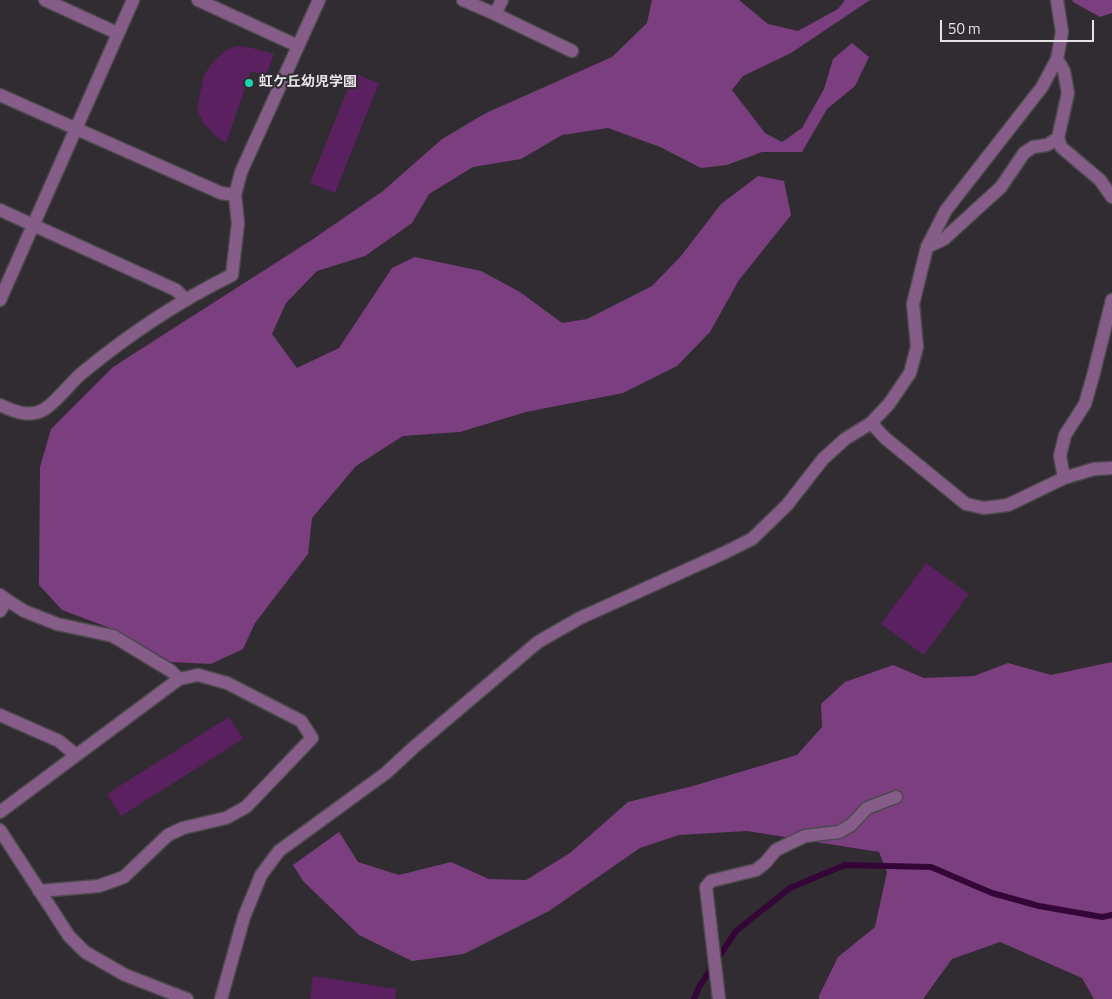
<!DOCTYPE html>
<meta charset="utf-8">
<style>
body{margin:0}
#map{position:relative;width:1112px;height:999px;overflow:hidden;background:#302c31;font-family:"Titillium Web",sans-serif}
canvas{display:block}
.scale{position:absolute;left:940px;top:20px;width:154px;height:22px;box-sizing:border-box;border:2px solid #e6e3e6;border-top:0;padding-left:6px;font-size:15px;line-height:18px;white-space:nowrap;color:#e6e3e6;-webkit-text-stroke:4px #302c31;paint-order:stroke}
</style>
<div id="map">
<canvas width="1112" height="999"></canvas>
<div class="scale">50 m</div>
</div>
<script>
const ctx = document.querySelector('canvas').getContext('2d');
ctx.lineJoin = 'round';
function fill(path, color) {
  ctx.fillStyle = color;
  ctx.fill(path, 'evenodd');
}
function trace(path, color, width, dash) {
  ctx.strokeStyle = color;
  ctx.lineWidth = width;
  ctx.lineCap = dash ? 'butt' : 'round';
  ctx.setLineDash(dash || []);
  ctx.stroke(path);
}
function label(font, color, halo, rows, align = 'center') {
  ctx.font = font + ' "Titillium Web","Noto Sans JP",sans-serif';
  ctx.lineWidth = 4;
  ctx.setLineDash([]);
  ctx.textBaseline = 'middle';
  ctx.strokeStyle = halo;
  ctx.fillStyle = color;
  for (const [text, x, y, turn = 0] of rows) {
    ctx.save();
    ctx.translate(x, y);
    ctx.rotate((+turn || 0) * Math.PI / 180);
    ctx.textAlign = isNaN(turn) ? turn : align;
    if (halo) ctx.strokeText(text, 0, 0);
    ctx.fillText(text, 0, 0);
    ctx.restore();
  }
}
fill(new Path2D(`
 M652,0H739L768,24L798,31L838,9L845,0H870L791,53L743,76L732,90L765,133L782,142L802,128L824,89L833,59L852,43L869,57L855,86L827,109L802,152H762L727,165L701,168L660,147L608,128L562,135L521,159L473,167L429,194L412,223L365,256L317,271L286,303L272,334L297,368L339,348L392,268L415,257L481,271L520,292L562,323L587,319L652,286L681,256L721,204L758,176L784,181L791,215L739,280L710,332L677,366L623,393L526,412L460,432L403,436L356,466L312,518L308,554L255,623L243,649L211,664L171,662L118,631L62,610L39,585L40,467L51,429L113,367L313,239L383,191L442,139L486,113L612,57L647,23Z
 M1072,0H1112V13L1100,17L1073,2Z
 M1112,662V999H1094L1082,978L1000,942L952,959L923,999H819V996L838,957L875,927L887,872L879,852L747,831L679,835L640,848L549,911L464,954L412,961L359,935L303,881L293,865L339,832L358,862L399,875L451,862L489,879L526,880L570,853L628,802L693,786L797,755L822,727L821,704L845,682L893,665L924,678L974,676L1008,663L1051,675Z`), '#7b3f80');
trace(new Path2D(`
 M694,999L699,987L736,931L790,888L845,865L931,867L992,893L1039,906L1102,917L1112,915`), '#340637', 6);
fill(new Path2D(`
 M236,46L252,48L274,54L266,76L251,71L226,143L218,138L203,123L197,109L204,75L212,63L224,52Z
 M354,73L379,83L335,193L310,183Z
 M926,563L969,594L924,655L881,624Z
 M229,717L243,739L121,816L107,794Z
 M313,976L397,989L395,999H310Z`), '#5a205f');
const street = new Path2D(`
 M45,0L117,33
 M198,0L298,46
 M463,0L495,14L502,0
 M1057,0L1062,32L1057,59L1064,71L1068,93L1058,138L1061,147L1100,180L1112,197
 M495,14L572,51
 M0,95L221,193L235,195
 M0,210L176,290L185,299
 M927,247L946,210L1042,87L1057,59
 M0,300L133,0
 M0,405C13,411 29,418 43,410C55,404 71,382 82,373C128,335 179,301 232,275L238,223L235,195L241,172L319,0
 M871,423L885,438L966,504L984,508L1008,505L1064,478L1094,469L1112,468
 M1064,478L1060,456L1065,435L1085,404L1093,376L1112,300
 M0,595L7,600L0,611
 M7,600L24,611L57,624L113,636L171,671L179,679
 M0,715L59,741L76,755
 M0,812L179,679L198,675L227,683L301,721L312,738L246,807L226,818L183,828L168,835L124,877L99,886L39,891
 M0,830L69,936L85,952L125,975L187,999
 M221,999L244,917L261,875L279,851L386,773L413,748L538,642L580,618L724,553L752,539L787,505L823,459L845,439L871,423L889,404L910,373L917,347L913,304L927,247L944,239L1001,187L1024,153L1033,147L1047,145L1058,138
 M719,999L706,887L711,881L756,870L765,863L776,850L805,836L839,832L851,825L867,808L896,797`);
trace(street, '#4d494e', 15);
trace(street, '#865d88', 12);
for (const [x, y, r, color] of [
 [249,83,5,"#1bd5b1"]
]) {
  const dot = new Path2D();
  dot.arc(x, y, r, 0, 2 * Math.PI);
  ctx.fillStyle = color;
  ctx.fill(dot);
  trace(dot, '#302c31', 2);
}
label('bold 14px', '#e6e3e6', '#302c31', [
 ["虹ケ丘幼児学園",259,83]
], 'left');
</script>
